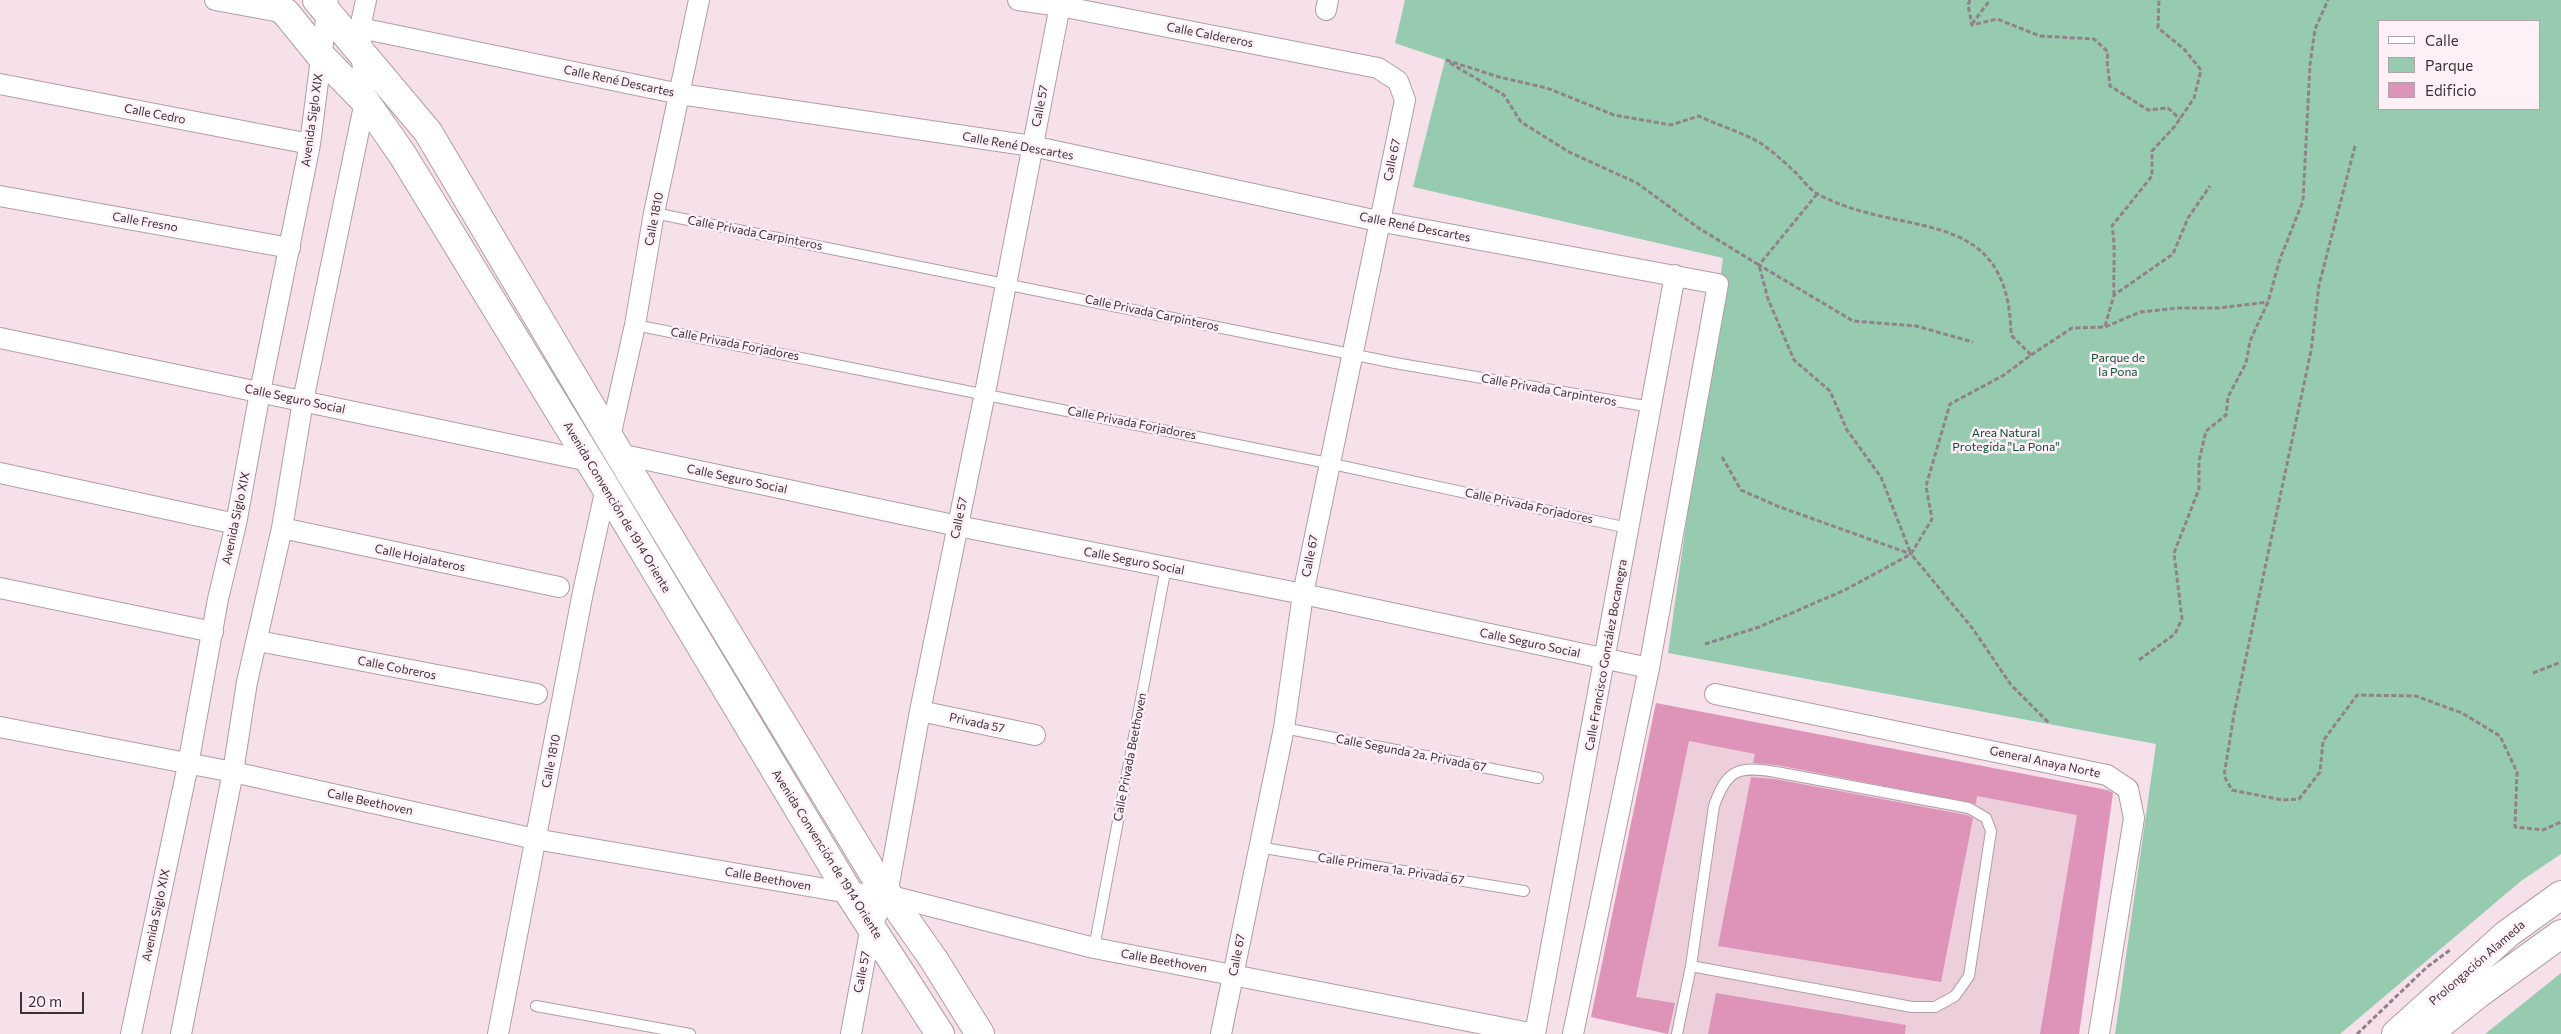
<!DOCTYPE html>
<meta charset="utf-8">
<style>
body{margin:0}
#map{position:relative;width:2561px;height:1034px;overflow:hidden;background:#f6e0ea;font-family:Commissioner,sans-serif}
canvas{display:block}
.legend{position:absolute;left:2378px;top:20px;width:162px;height:90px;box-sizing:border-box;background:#fef0f6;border:1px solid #b0a4a9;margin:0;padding:6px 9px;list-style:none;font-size:15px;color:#3b3236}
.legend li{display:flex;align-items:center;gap:10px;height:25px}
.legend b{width:25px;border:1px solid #b0a4a9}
.scale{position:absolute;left:20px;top:992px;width:64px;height:22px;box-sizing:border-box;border:2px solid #3b3236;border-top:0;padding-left:6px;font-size:15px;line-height:18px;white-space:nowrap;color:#3b3236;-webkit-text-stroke:4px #fef0f6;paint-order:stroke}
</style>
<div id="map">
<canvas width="2561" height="1034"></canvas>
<ul class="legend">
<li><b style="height:6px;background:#fff"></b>Calle</li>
<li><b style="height:14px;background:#96cbb0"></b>Parque</li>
<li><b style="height:14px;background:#de94b8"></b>Edificio</li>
</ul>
<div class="scale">20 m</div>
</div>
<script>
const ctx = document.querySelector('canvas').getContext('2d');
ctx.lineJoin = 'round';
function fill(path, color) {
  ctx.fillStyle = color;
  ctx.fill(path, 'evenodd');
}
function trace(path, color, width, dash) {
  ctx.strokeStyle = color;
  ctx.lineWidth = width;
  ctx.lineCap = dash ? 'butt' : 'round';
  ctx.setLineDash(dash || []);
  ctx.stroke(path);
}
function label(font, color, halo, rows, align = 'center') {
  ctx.font = font + ' Commissioner,sans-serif';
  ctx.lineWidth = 5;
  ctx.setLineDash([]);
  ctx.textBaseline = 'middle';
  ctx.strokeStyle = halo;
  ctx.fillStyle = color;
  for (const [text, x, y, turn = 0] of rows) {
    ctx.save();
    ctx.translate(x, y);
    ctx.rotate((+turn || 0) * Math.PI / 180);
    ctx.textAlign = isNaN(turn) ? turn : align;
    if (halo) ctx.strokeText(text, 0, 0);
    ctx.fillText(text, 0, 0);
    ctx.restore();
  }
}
fill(new Path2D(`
 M1656,703L2113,791L2079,1034H1671L1591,1017Z`), '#edcfdc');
fill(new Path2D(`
 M1405,0H2561V854L2521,881L2340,1034H2115L2156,744L1668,653L1723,258L1413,187L1445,60L1395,43ZM2380,21H2540V109H2380Z
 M2561,973V1034H2485Z`), '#96cbb0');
fill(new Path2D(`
 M1656,703L2107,790L2113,793L2079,1034H2040L2077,815L1977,796L1976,804L1777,765L1753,763L1755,754L1689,741L1636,997L1675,1003L1668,1034L1591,1017Z
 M1751,777L1775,779L1967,815L1973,818L1941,982L1718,946Z
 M1716,993L1906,1025L1905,1034H1708Z`), '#de94b8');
const service = new Path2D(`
 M654,213L1395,363L1651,407
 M635,325L1328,463L1628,528
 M1284,728L1538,778
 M1258,847L1524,891
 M1094,948L1166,567
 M536,1006L690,1034
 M1677,1034L1691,966L1714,806C1727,769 1738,766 1776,772L1969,808L1986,818L1991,831L1969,976L1955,996L1935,1007H1912L1691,966`);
const minor = new Path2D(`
 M215,0L286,13
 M1018,0L1060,6L1378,68L1398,81L1405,100L1303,594L1284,728L1221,1034
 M1326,10L1328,0
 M360,28L680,94L1032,146L1378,221L1718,284L1649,668L1573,1034
 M0,84L310,144
 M0,196L290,248
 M0,338L589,461
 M610,437L635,325L654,213L699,0
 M619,454L958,526L1303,594L1649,668
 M0,473L236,524
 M282,528L559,587
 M0,588L213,632
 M258,641L537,694
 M1715,694L2107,775L2128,789L2134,818L2099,1034
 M920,711L1035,735
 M0,727L233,772L535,839L849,893L887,895L1094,948L1535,1034
 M131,1034L188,765L218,599L236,524L260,392L310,144L328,4
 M181,1034L233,772L247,682L282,528L303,401L365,101L360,28L366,0
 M498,1034L583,592L606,488
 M851,1034L871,926L887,895L920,711L985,393L1061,0
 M1535,1034L1675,275`);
const secondary = new Path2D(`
 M2396,1034L2507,934L2561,895
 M2428,1034L2478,994L2561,934`);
const primary = new Path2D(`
 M269,0L286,13L320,55L365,101L402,154L606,488L849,893L940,1034
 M317,0L428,132L619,454L873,873L934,960L980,1034`);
trace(service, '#b29da6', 12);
trace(minor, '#b29da6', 22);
trace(secondary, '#b29da6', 30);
trace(primary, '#b29da6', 30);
trace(new Path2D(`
 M1970,0L1968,5L1972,25L1997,19L2040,36L2094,39L2108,52L2107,61L2110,86L2148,110L2168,108L2180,119
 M1972,24L1990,0
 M1446,60L1499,77L1547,88L1614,115L1671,125L1699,116C1717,125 1747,134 1762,144C1774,153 1786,163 1796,173C1803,180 1810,190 1818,194C1901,240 2009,201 2011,335L2031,355L2004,375L1950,404L1926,486L1932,519L1911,554L1973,629L2011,685L2050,724
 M1450,63L1504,95L1521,122L1569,152L1637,183L1697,227L1759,265L1768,299L1794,360L1830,391L1847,430L1881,477L1911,554
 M2355,146L2319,285L2311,351L2234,714L2224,776L2232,790L2282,800L2299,799L2320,772L2323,741L2357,695L2416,696L2462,713L2500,736L2517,772L2515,827L2543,830L2561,822
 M1817,194L1759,265L1853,321L1916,326L1973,342
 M2114,295C2113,271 2116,249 2112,226L2152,176V151L2175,126L2194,98L2201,70L2184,49L2158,28L2159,0
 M2105,326L2114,295L2173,254L2188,218L2210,186
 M2031,355L2072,328L2105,327L2140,312L2178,308H2219L2268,302
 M1722,457L1741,490L1777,506L1911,554
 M1705,644L1759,627L1845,590L1911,554
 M2139,660L2175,634L2182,619L2174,553L2199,489V461L2206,431L2226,415L2228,397L2246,363L2250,341L2268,302L2280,259L2303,201L2310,65L2315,29L2328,0
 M2533,673L2561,662
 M2357,1034L2427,967L2450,950`), '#918289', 3, [5, 2.5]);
trace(service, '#fff', 10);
trace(minor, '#fff', 20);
trace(secondary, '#fff', 28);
trace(primary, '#fff', 28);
label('12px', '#3b3236', '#fef0f6', [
 ["Calle Caldereros",1210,35,11],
 ["Calle René Descartes",619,81,12],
 ["Calle 57",1040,106,-79],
 ["Calle Cedro",155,114,11],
 ["Avenida Siglo XIX",312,120,-82],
 ["Calle René Descartes",1018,146,10],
 ["Calle 67",1392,160,-78],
 ["Calle 1810",654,219,-79],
 ["Calle Fresno",145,222,10],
 ["Calle René Descartes",1415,227,11],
 ["Calle Privada Carpinteros",755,233,11],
 ["Calle Privada Carpinteros",1152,313,12],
 ["Calle Privada Forjadores",735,344,11],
 ["Calle Privada Carpinteros",1549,390,10],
 ["Calle Seguro Social",295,399,12],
 ["Calle Privada Forjadores",1132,423,11],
 ["Calle Seguro Social",737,479,12],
 ["Calle Privada Forjadores",1529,506,12],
 ["Avenida Convención de 1914 Oriente",617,507,59],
 ["Avenida Siglo XIX",236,518,-78],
 ["Calle 57",959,518,-78],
 ["Calle 67",1310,556,-79],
 ["Calle Hojalateros",420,558,12],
 ["Calle Seguro Social",1134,561,11],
 ["Calle Seguro Social",1530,643,12],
 ["Calle Francisco González Bocanegra",1606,655,-80],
 ["Calle Cobreros",397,668,11],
 ["Privada 57",977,723,12],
 ["Calle Segunda 2a. Privada 67",1411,753,11],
 ["Calle Privada Beethoven",1130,757,-79],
 ["Calle 1810",551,761,-79],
 ["General Anaya Norte",2045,762,12],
 ["Calle Beethoven",370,802,12],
 ["Avenida Convención de 1914 Oriente",827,854,58],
 ["Calle Primera 1a. Privada 67",1391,869,9],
 ["Calle Beethoven",768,879,10],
 ["Avenida Siglo XIX",156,915,-78],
 ["Calle 67",1237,955,-79],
 ["Calle Beethoven",1164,961,10],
 ["Prolongación Alameda",2477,963,-41],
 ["Calle 57",862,972,-79]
]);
label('12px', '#0d5037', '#fef0f6', [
 ["Parque de",2118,358],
 ["la Pona",2118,372],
 ["Area Natural",2006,433],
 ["Protegida \"La Pona\"",2006,447]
]);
</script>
